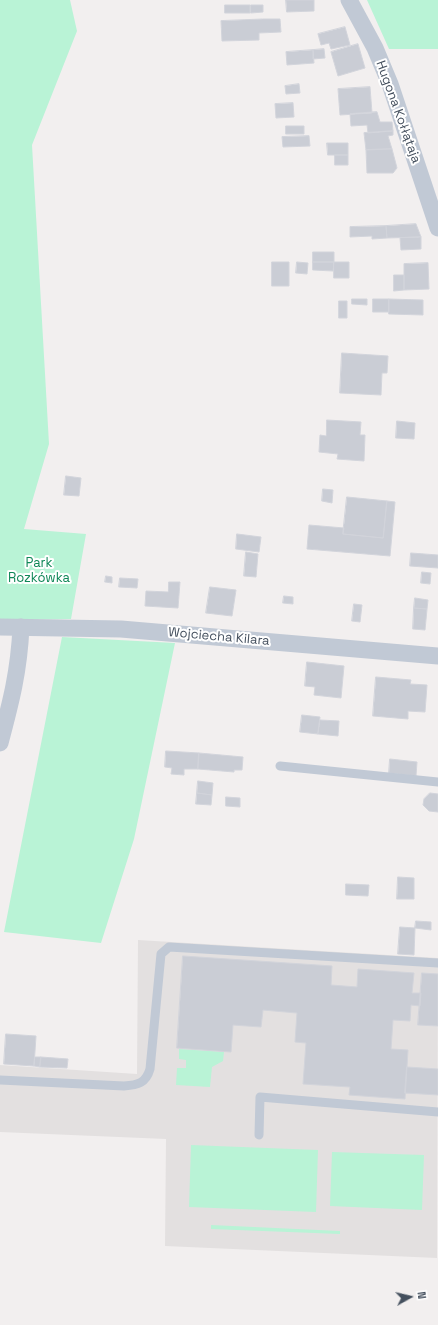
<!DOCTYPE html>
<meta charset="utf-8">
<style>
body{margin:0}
#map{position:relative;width:438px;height:1325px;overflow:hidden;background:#f2efef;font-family:"Space Grotesk",sans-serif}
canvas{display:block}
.north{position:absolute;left:390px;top:1277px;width:40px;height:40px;-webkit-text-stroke:3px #fff;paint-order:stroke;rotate:82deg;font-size:11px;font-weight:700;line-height:16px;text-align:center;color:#45505e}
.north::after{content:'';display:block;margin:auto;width:14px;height:18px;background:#45505e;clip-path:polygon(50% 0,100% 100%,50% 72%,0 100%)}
</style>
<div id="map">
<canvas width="438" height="1325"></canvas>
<div class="north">N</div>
</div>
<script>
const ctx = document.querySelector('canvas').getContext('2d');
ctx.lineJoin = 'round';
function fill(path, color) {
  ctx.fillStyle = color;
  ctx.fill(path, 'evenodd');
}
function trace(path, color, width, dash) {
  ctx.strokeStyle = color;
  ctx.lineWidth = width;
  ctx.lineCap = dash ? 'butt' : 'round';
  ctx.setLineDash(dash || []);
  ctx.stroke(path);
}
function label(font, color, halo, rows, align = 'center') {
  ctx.font = font + ' "Space Grotesk",sans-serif';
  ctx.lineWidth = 4;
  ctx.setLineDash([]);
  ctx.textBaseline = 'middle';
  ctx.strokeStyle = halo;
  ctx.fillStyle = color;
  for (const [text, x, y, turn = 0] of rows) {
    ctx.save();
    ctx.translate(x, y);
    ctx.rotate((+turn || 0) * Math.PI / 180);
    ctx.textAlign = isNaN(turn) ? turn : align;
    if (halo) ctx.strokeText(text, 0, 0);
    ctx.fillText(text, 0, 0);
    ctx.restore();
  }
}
fill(new Path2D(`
 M138,940L438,958L437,1258L165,1246L166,1139L0,1132V1065L137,1074Z`), '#e3e0e0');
fill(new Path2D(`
 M0,0H70L77,31L32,145L49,444L24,529L86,534L71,619L0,620Z
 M367,0H438V49H389Z
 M62,637L175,643L134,839L101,943L4,932Z
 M179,1049L224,1052L223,1061L212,1067L210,1087L176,1085L177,1068H186V1060L179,1059Z
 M191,1145L318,1150L316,1212L189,1207Z
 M332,1152L424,1155L422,1210L330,1206Z
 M211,1225L340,1231V1234L211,1229Z`), '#b9f3d6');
const building = new Path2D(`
 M286,0H314V11L287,12Z
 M225,5H250V13H225Z
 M251,5H263V12L251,13Z
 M263,19H280L281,32L259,33V40L222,41L221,21Z
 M345,27L350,45L331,49L329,43L321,45L318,34Z
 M358,44L365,68L338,76L331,52Z
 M324,49L325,58L313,59V50Z
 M313,50L314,63L287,65L286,52Z
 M299,84L300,93L286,94L285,86Z
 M370,87L372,113L340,115L338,89Z
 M293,103L294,117L276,118L275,104Z
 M377,112L380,122H392L393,131L368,133L367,125L351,126L350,114Z
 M286,126H304V134H286Z
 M393,131V135L388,136L392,149L366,150L364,133Z
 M309,136L310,146L283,147L282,137Z
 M327,143H348V155H328Z
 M392,149L397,168L393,173H367L366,150Z
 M335,155H348V165H335Z
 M416,224L421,237L387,238L386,226Z
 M386,226L387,238L372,239V236L350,237V227Z
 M421,237V249L401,250L400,238Z
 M313,252H334V262H313Z
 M272,262H289V286H272Z
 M297,262L308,263L307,274L296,273Z
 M313,262H334L333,271L313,270Z
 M334,262H349V278H334Z
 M428,263L429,289L404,290V264Z
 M394,275H404V290L394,291Z
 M352,299H367V305L352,304Z
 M373,299H389V312H373Z
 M389,299L423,300V315L389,314Z
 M339,301H347V318H339Z
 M342,353L388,356L387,373H382L381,395L340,393Z
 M327,420L361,422L360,435H365L364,461L337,459L338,454L319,452L320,435L326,436Z
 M397,421L415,423L414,439L396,438Z
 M66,476L81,478L79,496L64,495Z
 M323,489L333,490L332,503L322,501Z
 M347,497L387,501L383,538L343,534Z
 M387,501L395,502L390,556L307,549L309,525L344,528L343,534L383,538Z
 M237,534L261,537L259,552L236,549Z
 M246,552L258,554L256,577L244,576Z
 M411,553L438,555V568L410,566Z
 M422,572L431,573L430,584L421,583Z
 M106,576L112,577V583L105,582Z
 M120,578L138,579L137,588L119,587Z
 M169,582H180L178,608L145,606L146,591L168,592Z
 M210,587L236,590L232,616L206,613Z
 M284,596L293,597V604L283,603Z
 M415,598L428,600L427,609L414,608Z
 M354,604L362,605L360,622L352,621Z
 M414,608L427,609L425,630L413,629Z
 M307,662L344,666L341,698L314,695L315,687L305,686Z
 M376,677L411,680L410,684L427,685L425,712L408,711V719L373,716Z
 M302,715L320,717L318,734L300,732Z
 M320,720L339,721L338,736L318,734Z
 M166,751L199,753L198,769H184V775L171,774L172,768L165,767Z
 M199,753L243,757L242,770H234V772L198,769Z
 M390,759L417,762L416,776L389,773Z
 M198,781L213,783L212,795L197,793Z
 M197,793L212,795L211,805L196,804Z
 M430,793L438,794V812L429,811L423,805L424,799Z
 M226,797L240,798V807L226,806Z
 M398,877L414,878V899H397Z
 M346,884L369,885L368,896L346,895Z
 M416,921L431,922V930L415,928Z
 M400,927L415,928L414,955L398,954Z
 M183,956L332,966L331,985L357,987L358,969L414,973L412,993H421L420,1006L411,1005L410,1021L393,1020L391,1049L408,1050L405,1099L349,1095L350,1087L303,1084L306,1043L295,1042L297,1013L263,1010L261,1027L233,1025L231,1052L177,1048Z
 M422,973L438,974V1026L418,1025Z
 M6,1034L36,1036L34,1066L4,1064Z
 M35,1057H41L40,1067L34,1066Z
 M41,1057L68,1059L67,1068L40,1067Z
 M407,1067L438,1069V1095L405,1093Z`);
fill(building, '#cacdd5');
trace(building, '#d2d4db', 1);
trace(new Path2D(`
 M280,766L438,782
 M0,1080L124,1086C138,1085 146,1083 150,1069L161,954L169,947L438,963
 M259,1135L260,1097L438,1112`), '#c1c9d5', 9);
trace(new Path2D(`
 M349,0L375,48L390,84L438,228
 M0,627L121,629L438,656
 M0,743C11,702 19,671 21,627`), '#c1c9d5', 17);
label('13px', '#45505e', '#fff', [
 ["Hugona Kołłątaja",398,112,70],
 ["Wojciecha Kilara",219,637,5]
]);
label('13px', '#0f8757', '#fff', [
 ["Park",39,563],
 ["Rozkówka",39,578]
]);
</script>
